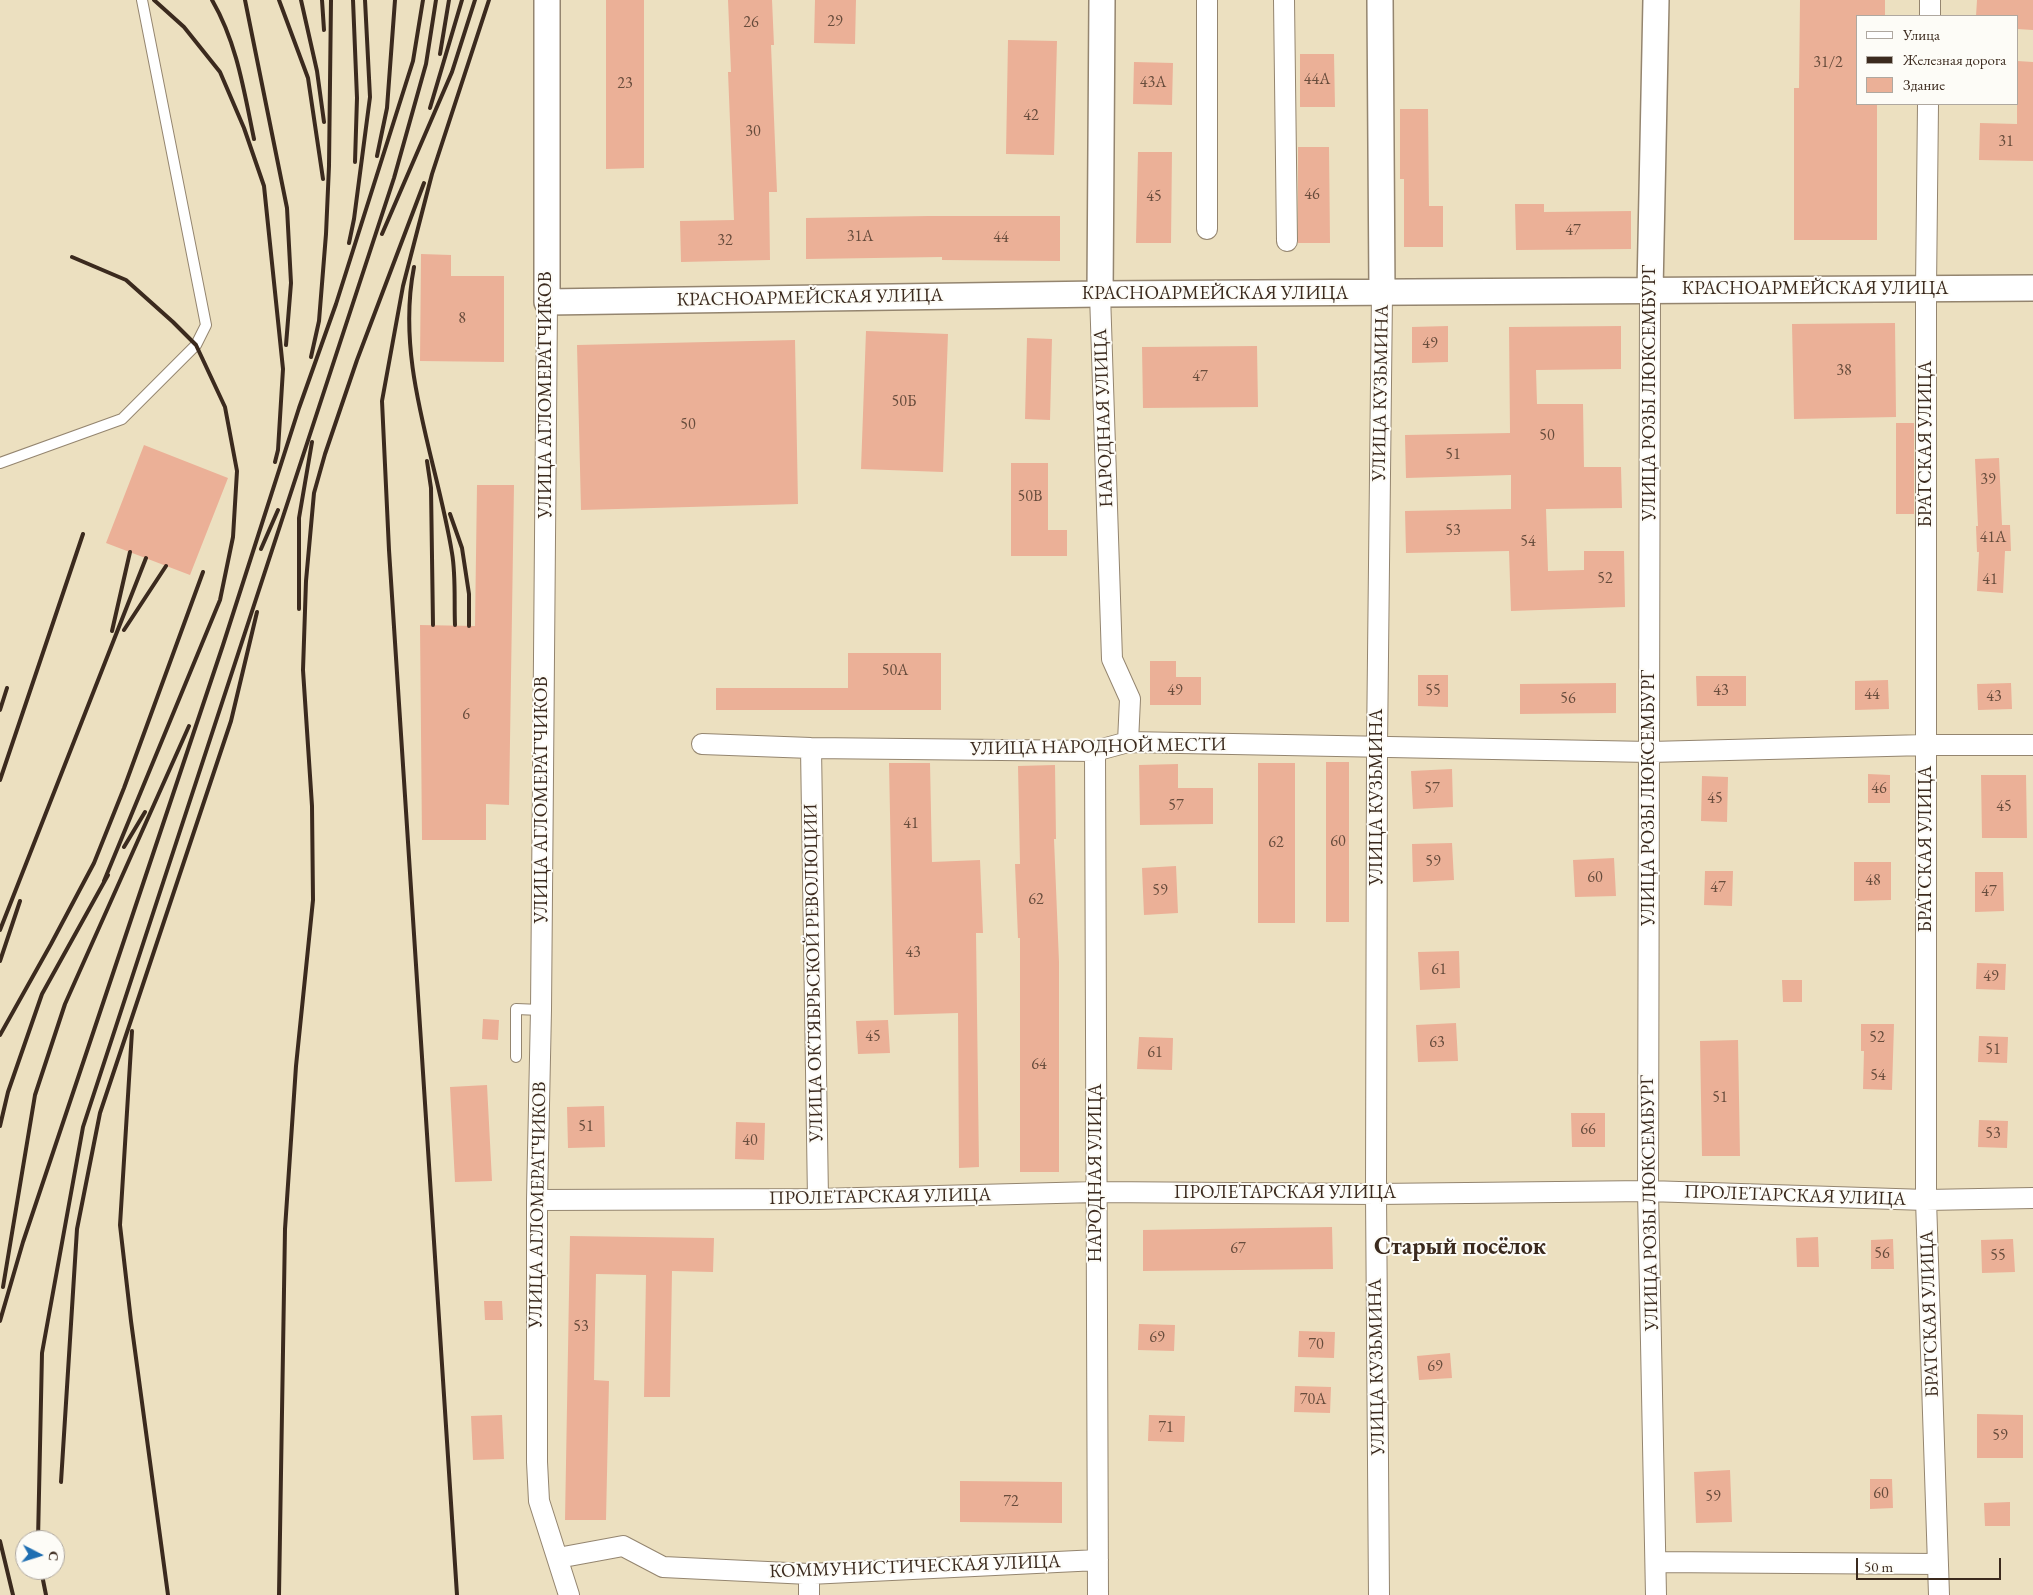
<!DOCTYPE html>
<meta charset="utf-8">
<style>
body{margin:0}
#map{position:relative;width:2033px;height:1595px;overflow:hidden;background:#ece0c0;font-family:"EB Garamond",serif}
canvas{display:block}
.legend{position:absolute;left:1856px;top:15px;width:162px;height:90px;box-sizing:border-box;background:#fdfcf7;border:1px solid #afa8a0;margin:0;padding:6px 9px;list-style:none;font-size:15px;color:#3b2a1e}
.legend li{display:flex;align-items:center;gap:10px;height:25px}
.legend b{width:25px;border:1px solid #afa8a0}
.north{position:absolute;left:15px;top:1530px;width:50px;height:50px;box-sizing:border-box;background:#fdfcf7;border:1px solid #afa8a0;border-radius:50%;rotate:95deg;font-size:14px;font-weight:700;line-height:20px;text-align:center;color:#3b2a1e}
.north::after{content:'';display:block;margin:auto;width:18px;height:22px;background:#1f6fb2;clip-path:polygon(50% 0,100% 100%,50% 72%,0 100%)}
.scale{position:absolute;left:1856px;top:1558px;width:145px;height:22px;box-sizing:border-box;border:2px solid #3b2a1e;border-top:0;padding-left:6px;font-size:15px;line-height:18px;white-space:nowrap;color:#3b2a1e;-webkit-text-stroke:4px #fdfcf7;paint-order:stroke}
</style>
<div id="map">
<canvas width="2033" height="1595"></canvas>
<ul class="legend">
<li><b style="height:6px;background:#fff"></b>Улица</li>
<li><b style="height:6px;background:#3b2a1e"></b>Железная дорога</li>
<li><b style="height:14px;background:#ebb097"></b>Здание</li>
</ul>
<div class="north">С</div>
<div class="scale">50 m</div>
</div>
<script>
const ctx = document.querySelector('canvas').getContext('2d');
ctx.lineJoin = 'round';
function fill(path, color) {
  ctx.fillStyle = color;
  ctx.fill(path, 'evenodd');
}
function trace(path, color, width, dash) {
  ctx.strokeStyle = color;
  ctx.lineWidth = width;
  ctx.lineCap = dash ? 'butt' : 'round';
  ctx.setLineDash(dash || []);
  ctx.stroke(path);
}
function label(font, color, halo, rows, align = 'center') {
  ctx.font = font + ' "EB Garamond",serif';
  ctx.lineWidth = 4;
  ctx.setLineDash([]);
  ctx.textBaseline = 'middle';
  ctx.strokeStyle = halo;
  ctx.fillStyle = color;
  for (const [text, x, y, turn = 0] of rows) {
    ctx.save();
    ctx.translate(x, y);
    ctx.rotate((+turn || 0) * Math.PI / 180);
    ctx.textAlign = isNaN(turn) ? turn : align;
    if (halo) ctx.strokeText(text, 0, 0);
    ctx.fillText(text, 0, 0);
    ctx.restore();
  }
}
fill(new Path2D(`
 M606,0H644V168L606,169Z
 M728,0H772L774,45H771L777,192H769L770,260L681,262L680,221L734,220L728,72H731Z
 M815,0H856L855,44L814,43Z
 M1800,0H1885V16H1857V104H1877V240H1794V88H1799Z
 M1977,0H2033V30L2017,29V16H1976Z
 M1008,40L1057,41L1054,155L1006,154Z
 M1300,54H1334L1335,107H1300Z
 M2017,61L2033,62V161L1979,160L1980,123L2017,124Z
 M1134,62L1173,63L1172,105L1133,104Z
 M1400,109H1428L1429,206H1443V247H1404V179H1400Z
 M1298,147H1329L1330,243H1298Z
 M1138,152H1172L1171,243H1136Z
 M1515,204H1544V212L1631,211V249L1516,250Z
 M928,216H1060V261L942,260V257L806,259V218Z
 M421,254L451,255V276H504V362L420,361Z
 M1895,323L1896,417L1794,419L1792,324Z
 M1448,326V362L1412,363V327Z
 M1621,326V369L1536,370L1537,404H1583L1584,467H1621L1622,508L1546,509L1548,571L1584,570V551H1624L1625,607L1511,611L1509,551L1406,553L1405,511L1511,509V475L1406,478L1405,435L1510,433L1509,327Z
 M866,331L948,334L943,472L861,469Z
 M1027,338L1052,339L1050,420L1025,419Z
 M795,340L798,504L581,510L577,345Z
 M1257,346L1258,407L1143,408L1142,347Z
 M1896,423H1914V514H1896Z
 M144,445L228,478L190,575L106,543Z
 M1999,458L2002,525H2010L2011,551H2005L2003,593L1977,591L1979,552H1977L1976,526H1978L1975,459Z
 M1011,463H1048V530H1067V556H1011Z
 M477,485H514L509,805L486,804V840H422L420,625L475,626Z
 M848,653H941V710H716V688H848Z
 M1150,661H1176V677H1201V705H1150Z
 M1418,675H1448V707L1418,706Z
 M1696,676H1746V706H1697Z
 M1888,680L1889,709L1855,710V681Z
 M1616,683V713L1520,714V684Z
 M2011,683L2012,709L1978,710L1977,684Z
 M1326,762H1349V922H1326Z
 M889,763H930L932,862L980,860L983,933H976L979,1167L959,1168L958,1013L894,1015Z
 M1258,763H1295V923H1258Z
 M1178,764V788H1213V824L1140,825L1139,765Z
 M1055,765L1056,839H1054L1059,962V1172H1020V938H1018L1015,864H1020L1018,766Z
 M1452,769L1453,807L1413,809L1411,771Z
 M1868,774L1890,775V803H1868Z
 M1981,775H2026L2027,838H1982Z
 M1702,776L1728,777L1727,822L1701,821Z
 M1452,843L1454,880L1413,882L1412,844Z
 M1614,858L1616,896L1575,897L1573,860Z
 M1854,862H1891V900L1854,901Z
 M1176,866L1178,913L1144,915L1142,868Z
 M1705,871H1733L1732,906L1704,905Z
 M1975,872H2003L2004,911L1975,912Z
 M1459,951L1460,988L1420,990L1418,952Z
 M1977,963L2006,964L2005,990L1976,989Z
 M1782,980H1802V1002H1783Z
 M483,1019L499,1020L498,1040L482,1039Z
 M888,1020L890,1053L858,1054L856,1021Z
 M1456,1023L1458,1061L1418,1062L1416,1025Z
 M1861,1024H1894L1892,1090L1863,1089L1864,1051H1861Z
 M1979,1036L2008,1037L2007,1063L1978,1062Z
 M1139,1037L1173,1038L1172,1070L1137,1069Z
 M1738,1040L1740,1156H1702L1700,1041Z
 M487,1085L492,1181L455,1182L450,1087Z
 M604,1106L605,1147L568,1148L567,1107Z
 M1571,1113H1605V1147H1572Z
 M1979,1120L2008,1121L2007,1148L1978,1147Z
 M736,1122L765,1123L764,1160L735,1159Z
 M1332,1227L1333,1269L1143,1271V1230Z
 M570,1236L714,1238L713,1272L672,1271L670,1397H644L646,1275L596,1274L594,1380L609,1381L606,1520H565Z
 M1818,1237L1819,1267H1797L1796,1238Z
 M1893,1239L1894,1269H1871V1240Z
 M2013,1239L2015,1272L1982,1273L1981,1240Z
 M484,1301H502L503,1320H485Z
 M1139,1324L1175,1325L1174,1351L1138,1350Z
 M1299,1331L1335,1332L1334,1358L1298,1357Z
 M1450,1353L1452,1378L1419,1380L1417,1356Z
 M1295,1386L1331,1387L1330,1413L1294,1412Z
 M1977,1414L2023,1415V1458H1977Z
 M502,1415L504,1459L473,1460L471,1416Z
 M1149,1415L1185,1416L1184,1442L1148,1441Z
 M1730,1470L1732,1522L1696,1523L1694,1472Z
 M1870,1479H1892L1893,1508L1870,1509Z
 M960,1481L1062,1482V1523L960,1522Z
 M2010,1502V1526H1985L1984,1503Z`), '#ebb097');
const service = new Path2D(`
 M0,463L122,419L196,345L206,325L142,0
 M516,1057V1009L541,1010`);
const minor = new Path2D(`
 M1284,0L1287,241
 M1930,16V0
 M1928,104L1926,289V1200L1939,1595
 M1207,229V0
 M1650,290L1648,1191L1656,1595
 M1100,294L1112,659L1130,699L1128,742
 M547,302L541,1010L537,1200V1462L539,1501L569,1595
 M702,744L811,748L1095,751L1128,742L1650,752L1926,745H2033
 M811,748L818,1199
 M1095,751L1098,1595
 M537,1200L818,1199L1096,1192L1376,1194L1648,1191L1926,1200L2033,1198
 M558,1558L623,1546L663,1567L809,1574L1098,1560
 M1656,1562L1938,1564
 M809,1574V1595
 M1379,1595L1376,1194L1377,747L1382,292`);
const tertiary = new Path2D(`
 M547,0V302L1100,294L2033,288
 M1380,0L1382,292
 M1650,290L1656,0
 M1100,294L1102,0`);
trace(service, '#94856f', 12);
trace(minor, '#94856f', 22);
trace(tertiary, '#94856f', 28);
trace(service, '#fff', 10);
trace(minor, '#fff', 20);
trace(tertiary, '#fff', 25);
trace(new Path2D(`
 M154,0L184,27L220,72L244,128L264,186L283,369L278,450L275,462
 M212,0C237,43 244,91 254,139
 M245,0L287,208L291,283L286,345
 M279,0L308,78L323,179
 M301,0L317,71L324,122
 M322,0L324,30
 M353,0L357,98L355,162
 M440,54L449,0
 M430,108L462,0
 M377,156L387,108L395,0
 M382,234L452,72L475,0
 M349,243L354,219L370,97L365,0
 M72,257L126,280L173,322L196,345L225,407L237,471L233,537L220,600L104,881
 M414,267C395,364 437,459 452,553C456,576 454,602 455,625
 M311,357L319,321L326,234L329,166L331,0
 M427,461L431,488L433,625
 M450,514L462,548L469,594V626
 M261,549L278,510
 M299,609V518L312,442
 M124,630L166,566
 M112,631L130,552
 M0,710L7,688
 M0,780L83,534
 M124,847L145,812
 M0,930L146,558
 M0,961L20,901
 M132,1031L120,1225L131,1321L168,1595
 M0,1035L51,944L94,863L124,788L203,572
 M0,1126L8,1092L42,994L108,875
 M3,1287L35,1095L65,1004L189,726
 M0,1321L23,1242L223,645L299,408L336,304L413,61L423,0
 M61,1482L77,1229L100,1113L231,721L257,612
 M38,1540L42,1353L83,1127L394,178L426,64L436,0
 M0,1541L13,1595
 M41,1570L46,1595
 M279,1595L285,1229L296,1066L313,900L312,806L303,670L306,581L314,493L325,454L357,360L424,183
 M457,1595L389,550L382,401L403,286L432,174L489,0`), '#3b2a1e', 4);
label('16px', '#674c3c', null, [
 ["29",835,22],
 ["26",751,23],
 ["31/2",1828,63],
 ["44А",1317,80],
 ["43А",1153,83],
 ["23",625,84],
 ["42",1031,116],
 ["30",753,132],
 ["31",2006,142],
 ["46",1312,195],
 ["45",1154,197],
 ["47",1573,231],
 ["31А",860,237],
 ["44",1001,238],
 ["32",725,241],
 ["8",462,319],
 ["49",1430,344],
 ["38",1844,371],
 ["47",1200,377],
 ["50Б",904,402],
 ["50",688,425],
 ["50",1547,436],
 ["51",1453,455],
 ["39",1988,480],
 ["50В",1030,497],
 ["53",1453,531],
 ["41А",1993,538],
 ["54",1528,542],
 ["52",1605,579],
 ["41",1990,580],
 ["50А",895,671],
 ["49",1175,691],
 ["55",1433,691],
 ["43",1721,691],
 ["44",1872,695],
 ["43",1994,697],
 ["56",1568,699],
 ["6",466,715],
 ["57",1432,789],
 ["46",1879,789],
 ["45",1715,799],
 ["57",1176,806],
 ["45",2004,807],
 ["41",911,824],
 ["60",1338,842],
 ["62",1276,843],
 ["59",1433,862],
 ["60",1595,878],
 ["48",1873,881],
 ["47",1718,888],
 ["59",1160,891],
 ["47",1989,892],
 ["62",1036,900],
 ["43",913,953],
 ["61",1439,970],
 ["49",1991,977],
 ["45",873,1037],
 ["52",1877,1038],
 ["63",1437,1043],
 ["51",1993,1050],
 ["61",1155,1053],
 ["64",1039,1065],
 ["54",1878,1076],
 ["51",1720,1098],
 ["51",586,1127],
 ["66",1588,1130],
 ["53",1993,1134],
 ["40",750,1141],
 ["67",1238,1249],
 ["56",1882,1254],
 ["55",1998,1256],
 ["53",581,1327],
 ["69",1157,1338],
 ["70",1316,1345],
 ["69",1435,1367],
 ["70А",1313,1400],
 ["71",1166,1428],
 ["59",2000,1436],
 ["60",1881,1494],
 ["59",1713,1497],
 ["72",1011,1502]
]);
label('19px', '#3b2a1e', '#fdfcf7', [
 ["КРАСНОАРМЕЙСКАЯ УЛИЦА",1815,289],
 ["КРАСНОАРМЕЙСКАЯ УЛИЦА",1215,294],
 ["КРАСНОАРМЕЙСКАЯ УЛИЦА",810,298,-1],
 ["УЛИЦА КУЗЬМИНА",1381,393,-89],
 ["УЛИЦА РОЗЫ ЛЮКСЕМБУРГ",1650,393,-90],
 ["УЛИЦА АГЛОМЕРАТЧИКОВ",546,395,-90],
 ["НАРОДНАЯ УЛИЦА",1104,418,-92],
 ["БРАТСКАЯ УЛИЦА",1926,444,-90],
 ["УЛИЦА НАРОДНОЙ МЕСТИ",1098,747,-1],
 ["УЛИЦА КУЗЬМИНА",1377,797,-90],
 ["УЛИЦА РОЗЫ ЛЮКСЕМБУРГ",1649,798,-90],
 ["УЛИЦА АГЛОМЕРАТЧИКОВ",542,800,-90],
 ["БРАТСКАЯ УЛИЦА",1926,849,-90],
 ["УЛИЦА ОКТЯБРЬСКОЙ РЕВОЛЮЦИИ",814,973,-91],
 ["НАРОДНАЯ УЛИЦА",1096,1173,-90],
 ["ПРОЛЕТАРСКАЯ УЛИЦА",1285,1193],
 ["ПРОЛЕТАРСКАЯ УЛИЦА",1795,1196,2],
 ["ПРОЛЕТАРСКАЯ УЛИЦА",880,1197,-1],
 ["УЛИЦА РОЗЫ ЛЮКСЕМБУРГ",1650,1203,-91],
 ["УЛИЦА АГЛОМЕРАТЧИКОВ",538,1205,-89],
 ["БРАТСКАЯ УЛИЦА",1930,1314,-92],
 ["УЛИЦА КУЗЬМИНА",1377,1367,-91],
 ["КОММУНИСТИЧЕСКАЯ УЛИЦА",915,1567,-2]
]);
label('bold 24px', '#3b2a1e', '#fdfcf7', [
 ["Старый посёлок",1460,1247]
]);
</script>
